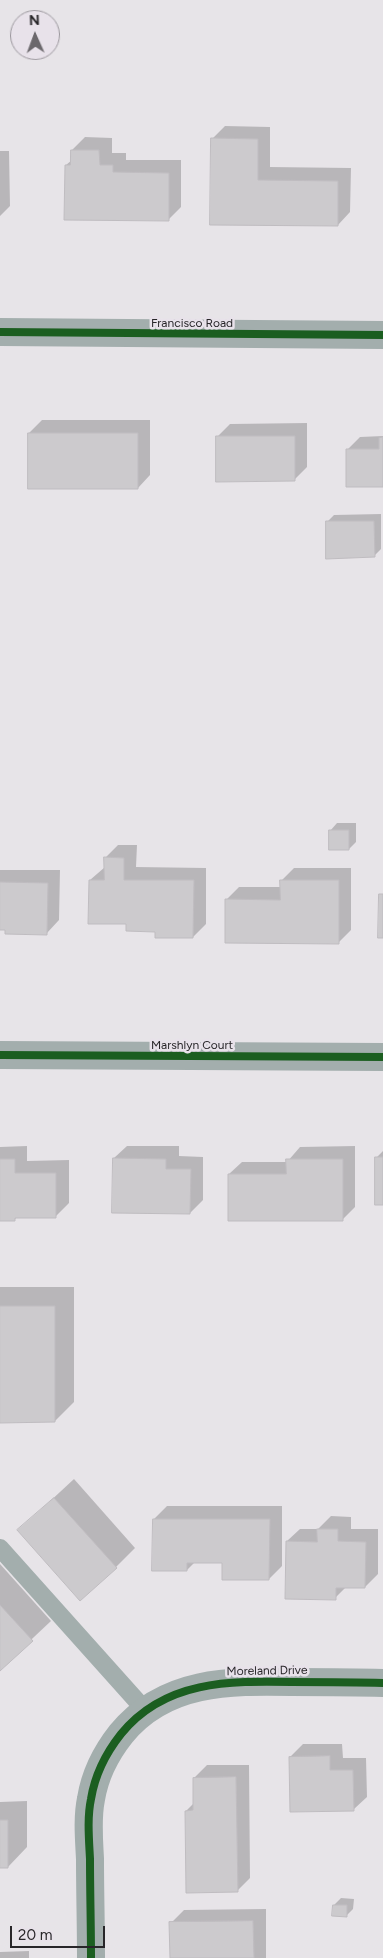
<!DOCTYPE html>
<style>
body{margin:0}
#map{position:relative;width:383px;height:1958px;overflow:hidden;background:#e7e4e8;font-family:Figtree,sans-serif}
canvas{display:block}
.north{position:absolute;left:10px;top:10px;width:50px;height:50px;box-sizing:border-box;background:#e8e2ea;border:1px solid #9b979d;border-radius:50%;rotate:358deg;font-size:14px;font-weight:700;line-height:20px;text-align:center;color:#282629}
.north::after{content:'';display:block;margin:auto;width:18px;height:22px;background:#6b686c;clip-path:polygon(50% 0,100% 100%,50% 72%,0 100%)}
.scale{position:absolute;left:10px;top:1926px;width:95px;height:22px;box-sizing:border-box;border:2px solid #282629;border-top:0;padding-left:6px;font-size:15px;line-height:18px;white-space:nowrap;color:#282629;-webkit-text-stroke:4px #e8e2ea;paint-order:stroke}
</style>
<div id="map">
<canvas width="383" height="1958"></canvas>
<div class="north">N</div>
<div class="scale">20 m</div>
</div>
<script>
const ctx = document.querySelector('canvas').getContext('2d');
ctx.lineJoin = 'round';
function fill(path, color) {
  ctx.fillStyle = color;
  ctx.fill(path, 'evenodd');
}
function trace(path, color, width, dash) {
  ctx.strokeStyle = color;
  ctx.lineWidth = width;
  ctx.lineCap = dash ? 'butt' : 'round';
  ctx.setLineDash(dash || []);
  ctx.stroke(path);
}
function label(font, color, halo, rows, align = 'center') {
  ctx.font = font + ' Figtree,sans-serif';
  ctx.lineWidth = 5;
  ctx.setLineDash([]);
  ctx.textBaseline = 'middle';
  ctx.strokeStyle = halo;
  ctx.fillStyle = color;
  for (const [text, x, y, turn = 0] of rows) {
    ctx.save();
    ctx.translate(x, y);
    ctx.rotate((+turn || 0) * Math.PI / 180);
    ctx.textAlign = isNaN(turn) ? turn : align;
    if (halo) ctx.strokeText(text, 0, 0);
    ctx.fillText(text, 0, 0);
    ctx.restore();
  }
}
fill(new Path2D(`
 M225,126L270,127V167L351,168L350,212L338,225L212,224V139Z
 M85,137L112,138V153H126V160H181V207L168,220L66,165L72,160V150Z
 M0,151H9L10,206L0,216Z
 M42,420H150V475L138,488L29,433Z
 M307,423V467L294,480L217,437L230,424Z
 M383,436V485L347,450L360,437Z
 M381,514V549L374,556L327,522L334,515Z
 M337,823H356V842L349,849L330,831Z
 M118,845H137L136,867L206,868V924L193,937L156,931L127,923L90,880L105,867V858Z
 M294,868H351V930L338,943L226,900L239,887H282V880Z
 M0,870H60L59,920L47,933L0,929Z
 M27,1146V1161L69,1160V1203L56,1216L17,1217L15,1219H0V1147Z
 M127,1146H179V1156L203,1157V1200L190,1213L114,1158Z
 M355,1146V1207L342,1220L229,1174L242,1162H287L300,1147Z
 M383,1151V1204L376,1158Z
 M0,1287H74V1402L55,1421H0Z
 M74,1479L135,1548L116,1567L19,1530Z
 M167,1506H282V1566L269,1579L224,1562H195L187,1570L154,1519Z
 M331,1516L351,1517V1529H378V1574L365,1587H346L335,1598L287,1541L300,1529H318Z
 M0,1564L51,1621L0,1669Z
 M303,1744H342L343,1758H366L367,1797L354,1809L290,1757Z
 M207,1765H249L250,1878L237,1891L186,1811L194,1803V1778Z
 M27,1801V1847L8,1867H0V1802Z
 M341,1898L354,1899L353,1909L346,1916L334,1905Z
 M266,1909V1958H171V1923L184,1910Z
 M29,1951V1958H0V1952Z`), '#0003');
const building = new Path2D(`
 M211,138L258,139V180L338,181V226L210,225Z
 M71,150H99L100,165H113V172L169,173V221L64,220L65,165H70Z
 M28,433H138V489H28Z
 M216,436H295V481L216,482Z
 M383,437V487H346V449H379V438Z
 M326,521H374L375,557L326,559Z
 M329,830H349V850H329Z
 M104,857L124,858V880H194L193,938H155V932L126,931V924H88L89,880H104Z
 M280,880H339V944L225,943V899L280,900Z
 M0,882L48,883L47,935L5,934V930H0Z
 M379,894H383V938H378Z
 M375,1157H383V1205H375Z
 M113,1158L166,1159V1169H191L190,1214L112,1213Z
 M0,1159H15V1173H56V1218H15V1221H0Z
 M286,1159H343V1221H228V1174H286Z
 M0,1306H55V1422L0,1423Z
 M54,1498L117,1568L80,1601L17,1530Z
 M153,1519H270L269,1580H222V1563H187V1571H152Z
 M317,1529H338V1541L366,1542L365,1588H336V1600L285,1599L286,1541L317,1542Z
 M0,1605L33,1641L0,1671Z
 M330,1756V1770H353L354,1811L290,1812L289,1757Z
 M236,1777L238,1892L186,1893L185,1811L193,1810V1778Z
 M0,1820H8V1868H0Z
 M333,1905H347V1917L332,1916Z
 M253,1921L254,1958H170L169,1922Z`);
fill(building, '#cccacd');
trace(building, '#bfbcc0', 1);
trace(new Path2D(`
 M0,1548L145,1710`), '#a3aead', 18);
trace(new Path2D(`
 M0,332L383,335
 M0,1055L383,1057
 M91,1958C91,1925 90,1892 90,1859C89,1839 87,1818 91,1799C95,1774 106,1753 121,1734C165,1680 229,1681 292,1682C322,1682 353,1682 383,1683`), '#a3aead', 28);
trace(new Path2D(`
 M0,332L383,335
 M0,1055L383,1057
 M91,1958C91,1925 90,1892 90,1859C89,1839 87,1818 91,1799C95,1774 106,1753 121,1734C165,1680 229,1681 292,1682C322,1682 353,1682 383,1683`), '#1b5e20', 8);
label('12px', '#282629', '#e8e2ea', [
 ["Francisco Road",192,323],
 ["Marshlyn Court",192,1045],
 ["Moreland Drive",267,1671,-1]
]);
</script>
